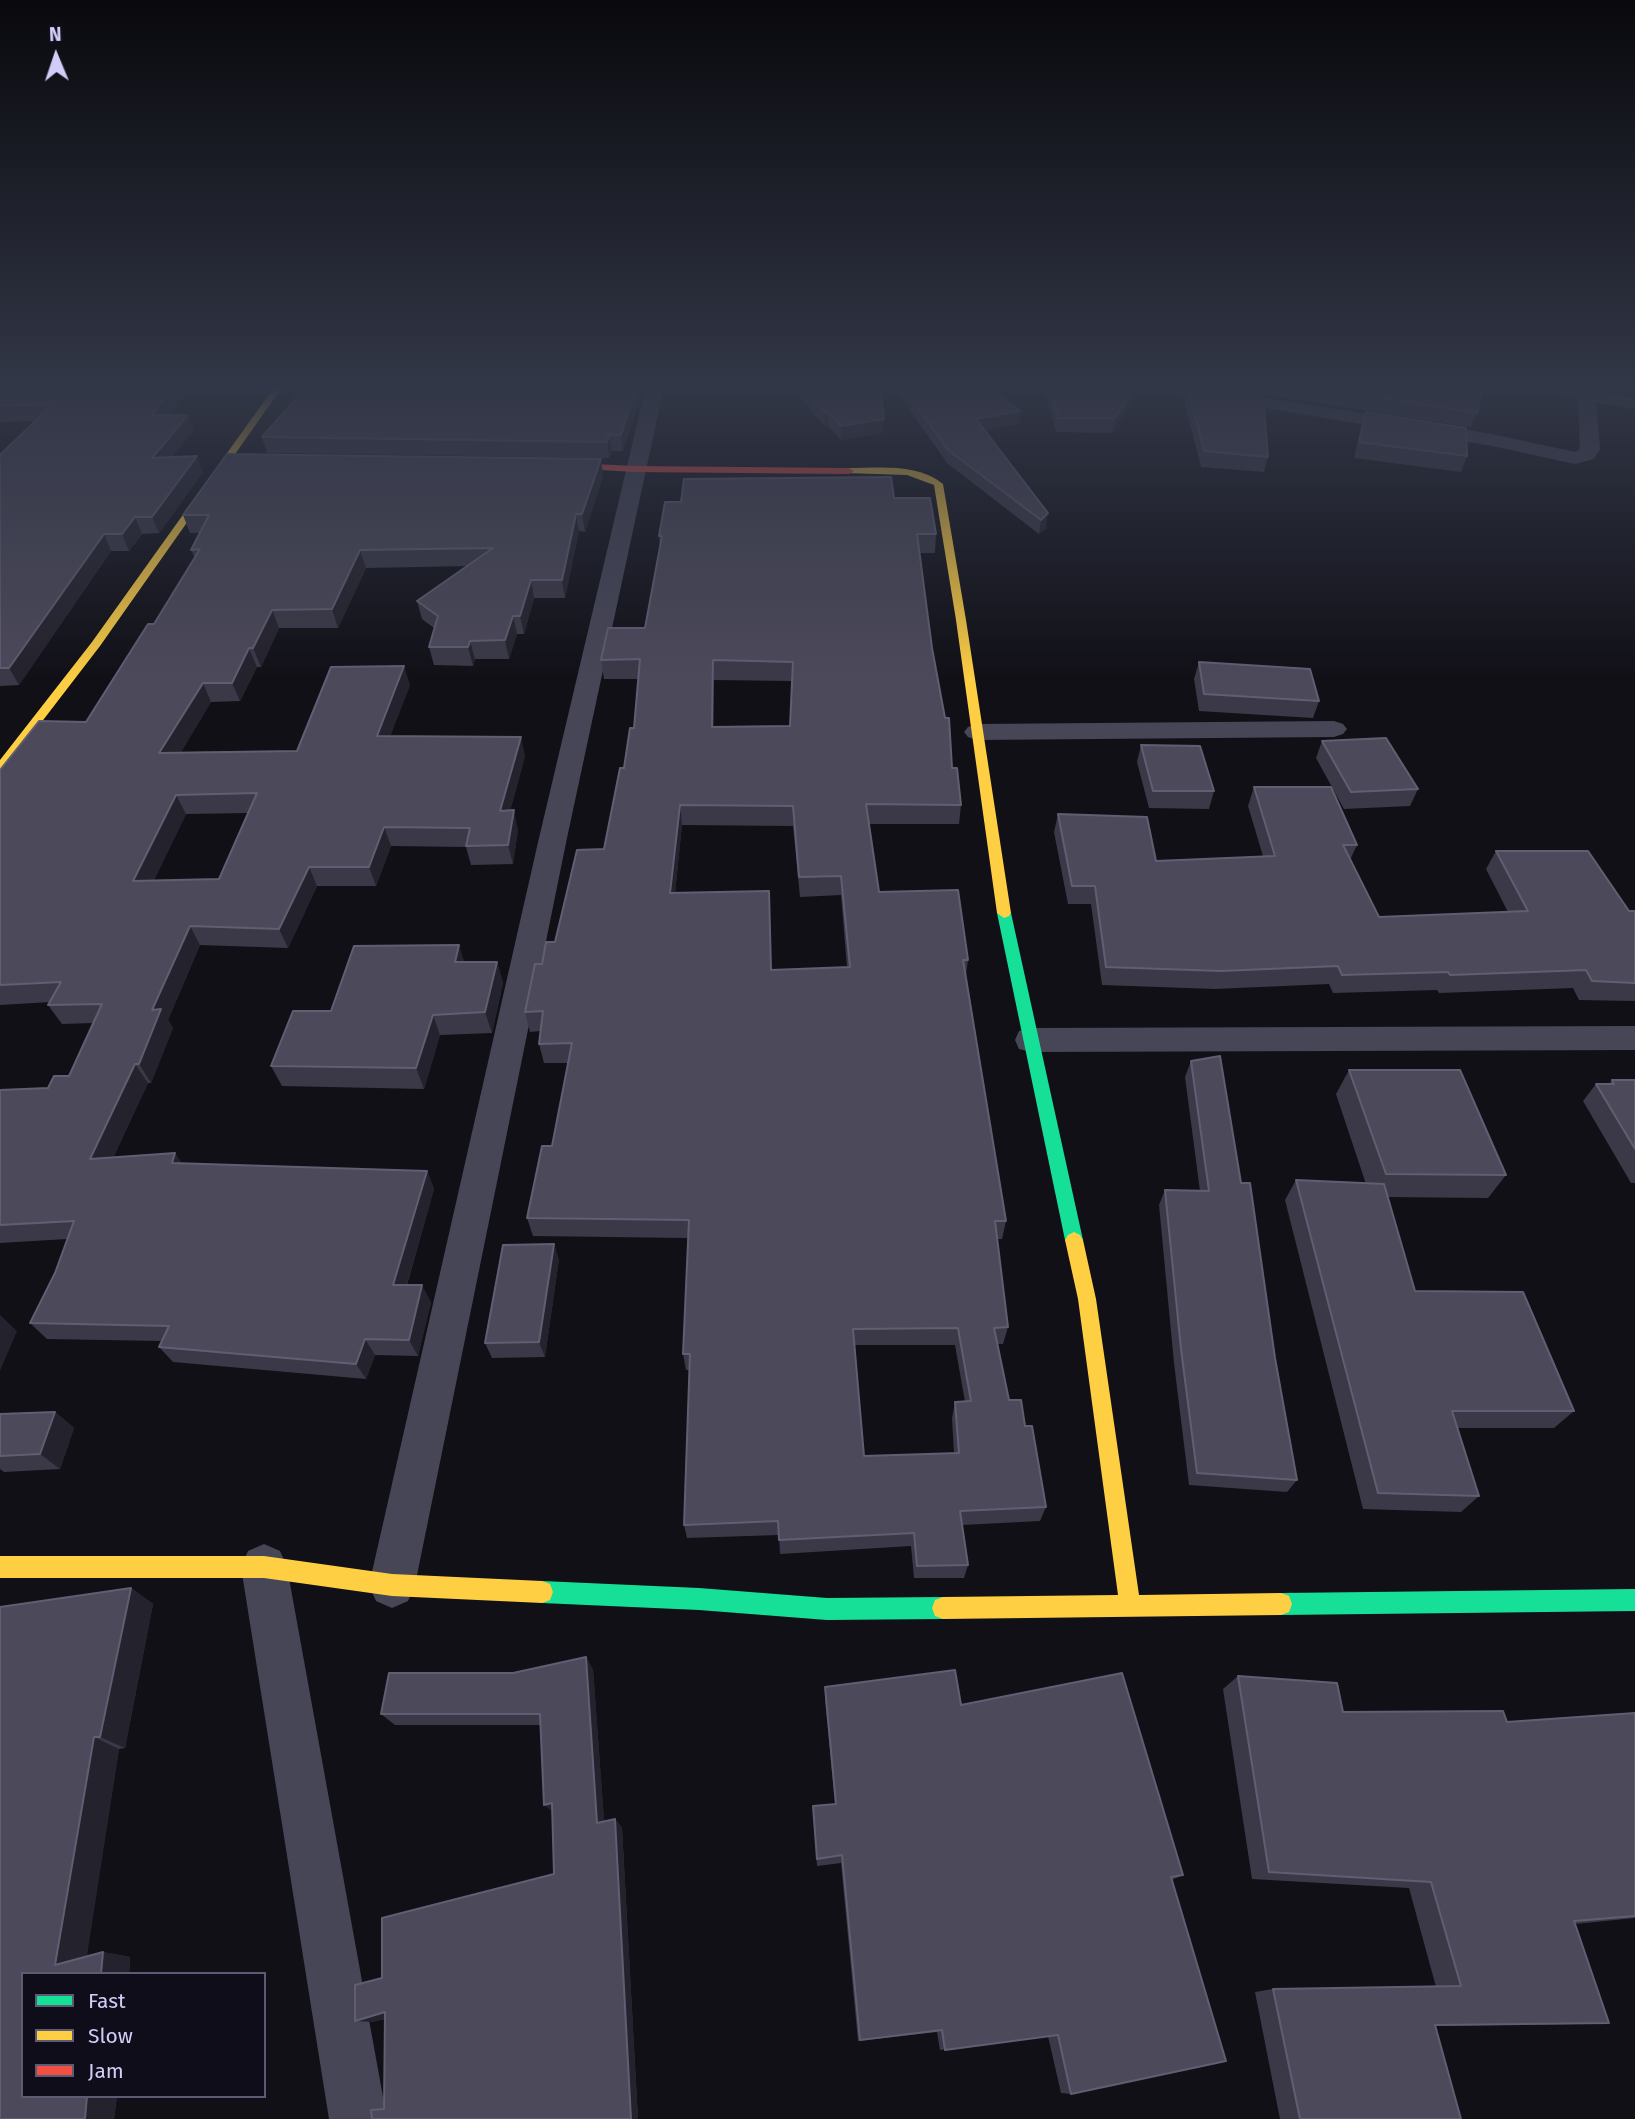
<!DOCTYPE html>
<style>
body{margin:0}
#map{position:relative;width:1635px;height:2119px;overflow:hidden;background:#111017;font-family:"Fira Sans",sans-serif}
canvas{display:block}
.legend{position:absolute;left:21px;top:1972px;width:245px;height:126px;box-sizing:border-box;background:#0f0d1a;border:2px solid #5d5a73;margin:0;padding:9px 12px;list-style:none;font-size:21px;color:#d2cdf8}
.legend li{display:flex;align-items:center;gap:14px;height:35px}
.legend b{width:35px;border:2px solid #5d5a73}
.north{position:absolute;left:21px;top:21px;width:70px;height:70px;-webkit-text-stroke:5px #0f0d1a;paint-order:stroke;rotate:358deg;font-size:19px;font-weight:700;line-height:28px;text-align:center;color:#d2cdf8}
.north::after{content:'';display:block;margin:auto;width:24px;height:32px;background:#d2cdf8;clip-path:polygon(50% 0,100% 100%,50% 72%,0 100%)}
</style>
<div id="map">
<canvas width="1635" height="2119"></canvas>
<ul class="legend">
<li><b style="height:9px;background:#16e098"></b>Fast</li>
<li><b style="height:9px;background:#ffcf43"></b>Slow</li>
<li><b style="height:9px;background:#f24e42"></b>Jam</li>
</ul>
<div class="north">N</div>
</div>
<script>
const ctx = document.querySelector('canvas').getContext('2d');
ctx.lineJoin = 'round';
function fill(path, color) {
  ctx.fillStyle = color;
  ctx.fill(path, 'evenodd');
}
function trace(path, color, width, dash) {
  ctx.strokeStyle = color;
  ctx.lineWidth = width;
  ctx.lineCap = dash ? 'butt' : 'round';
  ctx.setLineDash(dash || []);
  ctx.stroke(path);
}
fill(new Path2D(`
 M646,386H664L567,838L415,1585L408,1601L392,1608L376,1601L369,1585L539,838Z
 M1155,386H1194L1492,434L1575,452L1580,449L1578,398L1540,390L1537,386H1598L1597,391L1635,399V409L1596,402L1600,449L1594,459L1575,464L1492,446L1164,391Z
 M1334,721L1343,724L1347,729L1343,734L1334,737L977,740L968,737L964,732L968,727L977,724Z
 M1635,1026V1050L1031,1052L1019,1049L1015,1040L1019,1031L1031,1028Z
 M264,1544L280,1551L287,1567L387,2119H329L241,1567L248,1551Z`), '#474657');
fill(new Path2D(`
 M1004,908L1011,913L1083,1240L1080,1245L1074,1248L1068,1245L1065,1240L997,913Z
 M542,1581L699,1588L827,1598L943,1597L951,1600L954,1608L951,1616L943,1619L827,1620L699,1610L542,1603L534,1600L531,1592L534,1584Z
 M1635,1589V1611L1281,1615L1273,1612L1270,1604L1273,1596L1281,1593Z`), '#16e098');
fill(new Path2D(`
 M275,386H283L100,646L4,771L0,772V760L92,642Z
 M849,468C879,468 918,463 943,484L966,620L1011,913L1009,916L1004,918L997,913L956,620L934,485L907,475L846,473V469Z
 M1074,1232L1080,1235L1083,1240L1096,1299L1139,1595L1281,1593L1289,1596L1292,1604L1289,1612L1281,1615L943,1619L935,1616L932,1608L935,1600L943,1597L1118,1595L1078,1299L1065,1240L1068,1235Z
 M0,1556H264L392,1574L542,1581L550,1584L553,1592L550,1600L542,1603L392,1596L264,1578H0Z`), '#ffcf43');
fill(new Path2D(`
 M551,462L635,466L849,468L854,471L849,474L635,472L548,467V463Z`), '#f24e42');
fill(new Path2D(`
 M0,386H191L169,415L194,430L172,457L203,472L159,533L142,534L129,551H111L19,685L0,686V455L36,421L0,422Z
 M304,386H644L623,451H612L609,458L267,453L262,437L305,388Z
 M766,386H880L883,433L841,440L828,426L825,427L793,388L774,392Z
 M893,386H988L1020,411L1019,424L985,430L1046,528L1039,534L947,463Z
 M1044,386H1142L1112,433L1056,432Z
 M1186,386H1208L1268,457L1264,472L1201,467L1183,397Z
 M1209,386H1483L1477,413L1471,427Z
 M1366,412L1467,456L1461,472L1354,458L1361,427Z
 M601,459L603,476L585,532L579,531L565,598H534L524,634H517L509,659H475L473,666L434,665L429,647L434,628L422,619L417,601L467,566L366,568L338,628H279L261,667H257L240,701L211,702L181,752L297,751L410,685L390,736L525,756L510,811L518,830L513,864L471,865L466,847L391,846L376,886H317L288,948L200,945L168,1020L173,1028L151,1083H148L113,1158L175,1153L182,1164L427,1171L434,1189L407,1285L431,1302L418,1356L375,1355L366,1379L173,1362L159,1347L162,1341L47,1339L30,1323L55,1273L67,1239L0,1243V1090L48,1088L69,1076L93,1023L62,1024L48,1005L50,1002L0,1005V770L86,722L154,624L195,558L191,550L200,533H190L183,515ZM248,813L219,879L154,880L186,814Z
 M894,498L936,534L935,553H919L932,648L952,768L961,805L959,824H869L879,892L968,960L966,974L1006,1221L1002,1239H997L1008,1327L1003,1344H998L1009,1400L1025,1426L1046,1507L1040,1521L962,1525L968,1565L964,1578H914L911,1546L780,1554L779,1535L687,1538L684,1525L690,1370H686L683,1354L688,1238L533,1236L527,1218L552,1146L569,1063H544L539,1044L540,1031L530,1032L525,1012L542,964L555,942L604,849L634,728L639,679H604L601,660L645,628L660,547L659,536ZM714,680L792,681L790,726L714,727ZM682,825L793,826L800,897L841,895L847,967L771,970L675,893ZM855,1345H955L965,1402H955L952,1418L954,1453L864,1456Z
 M1199,662L1319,701L1313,718L1199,711L1194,679Z
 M1322,741L1418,789L1410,806L1344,809L1316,758Z
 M1141,745L1214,791L1209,809L1149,808L1137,762Z
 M1254,787L1357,845L1350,860L1379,917L1508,912L1486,869L1496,851L1629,911H1635V1001L1579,1000L1573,988L1439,993L1437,990L1333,993L1329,984L1215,989L1102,985L1091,904H1068L1054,832L1058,814L1156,861L1263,856L1248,806Z
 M464,962H497L503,983L492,1033L440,1035L424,1089L282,1086L271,1066L331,1011Z
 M1191,1061L1241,1183L1275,1358L1297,1480L1287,1492L1189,1485L1174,1363L1159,1205L1165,1190L1200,1191L1185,1077Z
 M1349,1070L1506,1175L1488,1198L1387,1197L1415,1291L1574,1411L1554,1428H1457L1479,1496L1461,1512L1363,1509L1285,1200L1296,1180L1366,1184L1336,1094Z
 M1612,1080H1635V1183H1631L1583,1101L1596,1084H1609Z
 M559,1259L545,1357L492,1358L485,1343Z
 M55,1412L74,1428L60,1469L4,1472L0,1469V1414Z
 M131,1588L153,1604L125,1748L119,1749L86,1957L103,1952L130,1957L129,1974H23V2096H117L114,2119H0V1607Z
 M593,1669L604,1822L615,1819L622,1828L638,2119L371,2110L384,2108L385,2019L372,2022L382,1978L554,1874L552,1812L541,1725H395L381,1714L513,1673Z
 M1238,1676L1343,1712L1507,1722L1635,1713V1918L1575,1924L1609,2023L1578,2024L1435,2026L1461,2119H1280L1255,1992L1273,1989L1436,1987L1409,1888L1252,1879L1223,1689Z
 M825,1687L961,1705L1183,1875L1172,1880L1071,2094L1061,2093L1048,2036L940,2050L937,2032L858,2041L841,1863L817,1866L813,1806L835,1804L825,1699Z`), '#3b3947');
fill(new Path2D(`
 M174,386H191L158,430L152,415Z
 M637,386H644L623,451L621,435Z
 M774,386H793V388L774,392Z
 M1136,386H1142L1112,433L1115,418Z
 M1020,411L1019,424L975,432L976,419Z
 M825,413H828V426L825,427Z
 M188,415L194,430L159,474L152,458Z
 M884,419L883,433L841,440V426Z
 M609,435L612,451L609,458L607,442Z
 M197,456L203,472L159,533L152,517Z
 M601,459L603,476L585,532L582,514Z
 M1048,513L1046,528L1039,534L1041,520Z
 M576,514L579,531L565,598L562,580Z
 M135,517L142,534L129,551L122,534Z
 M104,534L111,551L19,685L9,668Z
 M360,550L366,568L338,628L332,609Z
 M531,580L534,598L524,634L520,616Z
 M272,610L279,628L261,667L253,648Z
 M513,616L517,634L509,659L505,640Z
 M470,641L475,659L473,666L468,647Z
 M249,648L257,667L240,701L232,683Z
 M713,660L714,680V747L712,727Z
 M404,666L410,685L383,755L377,736Z
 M203,683L211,702L169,772L159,753Z
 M521,737L525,756L505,830L500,811Z
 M176,795L186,814L144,900L133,881Z
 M680,805L682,825L673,913L670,893Z
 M514,810L518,830L513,864L508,845Z
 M384,827L391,846L376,886L369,867Z
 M309,867L317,886L288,948L279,929Z
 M190,926L200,945L168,1020L173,1028L151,1083L139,1064L152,1010Z
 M459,945L466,967L455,962Z
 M497,962L503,983L492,1033L485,1012Z
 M433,1015L440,1035L424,1089L416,1068Z
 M135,1064L148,1083L104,1177L90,1159Z
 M175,1153L187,1171L172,1163Z
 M427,1171L434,1189L402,1301L393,1285Z
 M554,1244L559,1259L545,1357L539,1342Z
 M422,1285L431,1302L418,1356L409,1340Z
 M0,1315L17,1331L0,1371Z
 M365,1339L375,1355L366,1379L356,1364Z
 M55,1412L74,1428L60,1469L40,1454Z
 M131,1588L153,1604L125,1748L100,1737Z
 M586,1657L593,1669L605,1831L597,1823Z
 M94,1737L119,1749L85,1969L55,1965Z
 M552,1803L554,1813L544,1805Z
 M615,1819L622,1828L638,2119H631Z
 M103,1952L130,1957L129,1974H101Z
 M385,2012L401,2014L372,2022L355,2021Z
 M87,2096H117L114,2119H85Z`), '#24222c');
const building = new Path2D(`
 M0,386H174L152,415H188L152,458L197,456L152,517H135L122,534H104L9,668H0V455L53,404L0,406Z
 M307,386H637L621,435H609L607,442L262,437Z
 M802,386H880L884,419L841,426L828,413H825Z
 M902,386H988L1020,411L976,419L1048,513L1041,520L948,450Z
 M1049,386H1136L1115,418H1058Z
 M1187,386H1208L1263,395L1268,457L1204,451Z
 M1301,386H1483L1477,413Z
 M1366,412L1466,428L1467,456L1359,442Z
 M227,454L601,459L582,514H576L562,580H531L520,616H513L505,640L470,641L468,647H429L438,616L417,601L493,548L360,550L332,609L272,610L253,648H249L232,683H203L159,753L297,751L331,667L404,666L377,736L521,737L500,811L514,810L508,845L466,846L470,828L384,827L369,867H309L279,929L190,926L152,1010L161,1009L139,1064H135L90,1159L175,1153L172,1163L427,1171L393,1285H422L409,1340L365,1339L356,1364L159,1347L169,1326L30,1323L55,1273L74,1221L0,1225V1090L48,1088L54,1076H69L102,1004L48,1005L61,982L0,985V770L39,721L86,722L148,624H154L200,549L191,550L209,515H183ZM257,793L219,879L133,881L176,795Z
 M891,477L894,498H930L936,534H917L932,648L945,718H949L952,768H957L961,805L866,804L879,892L958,890L968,960H963L1006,1221H995L1008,1327L994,1328L1009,1400H1021L1025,1426H1032L1046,1507L960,1511L968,1565L917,1566L914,1533L779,1540L778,1521L684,1525L690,1354H683L689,1220L527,1218L542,1146H552L572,1043L539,1044L543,1011L525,1012L535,964H542L546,942H555L577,850L604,849L620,768H624L630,728H634L640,659L601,660L608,628H645L662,536H659L665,502H681L684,479ZM713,660L793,662L790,726L712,727ZM680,805L793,806L799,877L841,876L850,967L771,970L769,891L670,893ZM958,1328L971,1401L955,1402L959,1453L864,1456L853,1329Z
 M1199,662L1310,669L1319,701L1204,694Z
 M1386,738L1418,789L1351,792L1322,741Z
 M1141,745L1200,746L1214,791H1153Z
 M1254,787H1331L1357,845H1343L1379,917L1528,911L1496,851H1588L1629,911H1635V983L1592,981L1586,970L1450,975L1448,972L1342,975L1338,966L1221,971L1106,967L1095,886H1072L1058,814L1147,817L1156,861L1275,856Z
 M459,945L455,962H497L485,1012L433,1015L416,1068L271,1066L293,1011H331L354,946Z
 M1220,1056L1241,1183H1250L1275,1358L1297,1480L1197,1473L1181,1349L1165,1190L1209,1191L1191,1061Z
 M1349,1070H1460L1506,1175L1386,1174Z
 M1612,1080H1635V1149L1596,1084H1614Z
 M1296,1180L1384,1184L1415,1291L1523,1292L1574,1411H1452L1479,1496L1378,1493Z
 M554,1244L539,1342L485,1343L503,1245Z
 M55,1412L40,1454L0,1456V1414Z
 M131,1588L100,1737H94L55,1965L103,1952L101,1974H23V2096H87L85,2119H0V1607Z
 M586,1657L597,1823L615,1819L631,2119H372L371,2110L384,2109L385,2012L355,2021V1985L382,1978V1918L554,1874L552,1803L544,1805L540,1714H381L389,1673H513Z
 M955,1670L961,1705L1122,1673L1183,1875L1171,1877L1226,2061L1071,2094L1058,2035L945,2050L942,2030L860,2040L842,1855L817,1859L813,1806L836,1804L825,1687Z
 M1238,1676L1337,1683L1343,1712L1503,1711L1507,1722L1635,1713V1916L1574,1921L1609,2023L1435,2025L1461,2119H1300L1273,1989L1461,1986L1431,1882L1269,1872Z`);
fill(building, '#4c495a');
trace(building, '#615e73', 2);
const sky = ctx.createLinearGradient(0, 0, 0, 682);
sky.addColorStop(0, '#09090d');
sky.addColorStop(0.57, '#323747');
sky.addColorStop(1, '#32374700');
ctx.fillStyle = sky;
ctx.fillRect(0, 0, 1635, 682);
</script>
